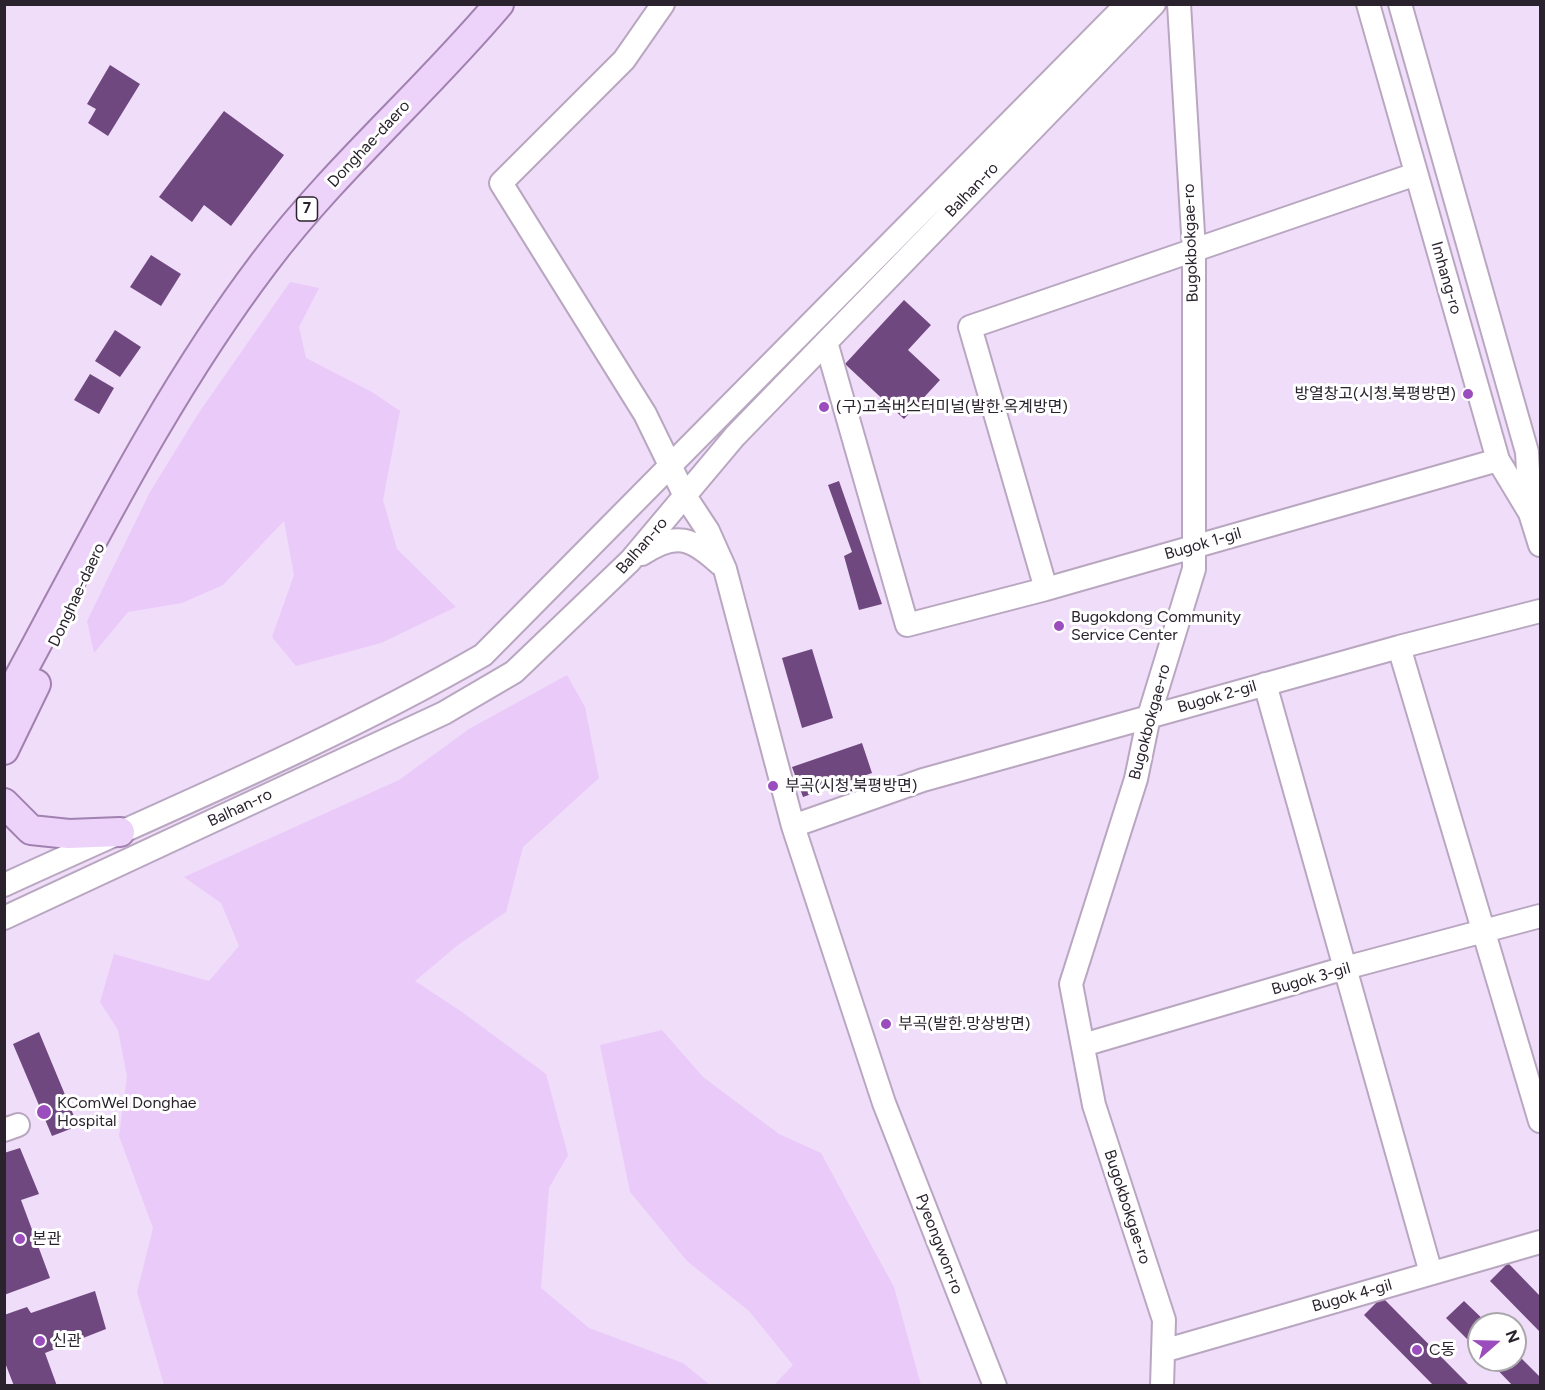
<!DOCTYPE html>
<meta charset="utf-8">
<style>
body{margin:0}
#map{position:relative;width:1545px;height:1390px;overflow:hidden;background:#f0ddf9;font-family:Figtree,sans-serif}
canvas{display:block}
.frame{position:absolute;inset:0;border:6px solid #2a232d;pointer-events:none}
.north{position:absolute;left:1467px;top:1312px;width:60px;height:60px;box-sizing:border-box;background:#fff;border:2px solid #aaa7ab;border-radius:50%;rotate:70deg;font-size:16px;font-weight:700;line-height:24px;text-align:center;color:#2a232d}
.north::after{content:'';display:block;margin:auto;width:21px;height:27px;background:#9c4dbd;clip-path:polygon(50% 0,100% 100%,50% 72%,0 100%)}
</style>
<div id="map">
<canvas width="1545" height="1390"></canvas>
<div class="frame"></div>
<div class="north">N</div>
</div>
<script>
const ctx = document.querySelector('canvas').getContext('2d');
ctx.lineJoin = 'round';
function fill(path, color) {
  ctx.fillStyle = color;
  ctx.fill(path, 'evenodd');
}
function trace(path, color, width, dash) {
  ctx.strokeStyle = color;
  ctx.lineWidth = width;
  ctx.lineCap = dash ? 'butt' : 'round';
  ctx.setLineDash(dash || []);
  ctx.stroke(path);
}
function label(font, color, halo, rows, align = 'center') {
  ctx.font = font + ' Figtree,"Noto Sans KR",sans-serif';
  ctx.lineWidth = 6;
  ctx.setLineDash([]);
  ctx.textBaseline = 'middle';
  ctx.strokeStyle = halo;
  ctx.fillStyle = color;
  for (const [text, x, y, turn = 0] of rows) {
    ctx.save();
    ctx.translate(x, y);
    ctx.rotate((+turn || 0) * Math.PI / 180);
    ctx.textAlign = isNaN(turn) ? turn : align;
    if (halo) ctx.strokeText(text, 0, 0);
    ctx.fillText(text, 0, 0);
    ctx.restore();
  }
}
fill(new Path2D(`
 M290,282L319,288L299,327L306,358L372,392L400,411L383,500L397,549L456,607L381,643L296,666L272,637L294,575L284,521L223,585L182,603L128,612L94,653L87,621L150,492L198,414Z
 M567,675L585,707L599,778L523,847L506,912L458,945L415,981L462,1012L546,1074L568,1155L549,1188L541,1288L589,1328L683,1363L710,1385H164L137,1292L153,1228L119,1136L127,1076L118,1030L100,1002L114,954L209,981L239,946L221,903L184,877L399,780L469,729Z
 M662,1030L703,1077L779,1134L821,1153L894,1287L921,1385H774L793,1365L749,1311L687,1261L630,1192L600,1045Z`), '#eacaf9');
fill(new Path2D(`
 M110,65L140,84L108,136L88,123L96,109L87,104Z
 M224,111L284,155L231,226L204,205L192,222L159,197Z
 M151,255L181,274L161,306L130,287Z
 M904,300L931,325L908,350L940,380L904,419L845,364Z
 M115,330L141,347L120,377L95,361Z
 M90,374L114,388L99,414L74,400Z
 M839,481L882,604L859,610L844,556L852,552L828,485Z
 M812,649L833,718L802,728L782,658Z
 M862,743L872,773L803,797L792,767Z
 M39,1032L78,1126L52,1136L13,1044Z
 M20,1148L39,1194L21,1200L50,1278L4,1295V1153Z
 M1508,1263L1540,1296V1332L1490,1281Z
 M95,1291L106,1329L45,1353L57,1386H14L4,1360V1315L27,1307L31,1313Z
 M1382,1297L1470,1386H1434L1364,1315Z
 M1464,1301L1488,1324H1479V1351L1446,1318Z
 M1515,1352L1540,1377V1386H1513L1488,1360H1515Z`), '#6f487f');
const minor = new Path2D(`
 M663,4L624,60L501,183L645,414L685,496L708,531L725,569L793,826L884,1103L995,1386
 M1368,4L1498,460L1530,513L1540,545
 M1400,4L1527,452L1530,508
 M826,342L907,625L1046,589L1498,460
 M642,554C676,531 692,538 720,564
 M1046,589L970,327L1416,174
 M1399,647L1540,1121
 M1265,684L1431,1273
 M793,826L923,780L1399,647L1540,611
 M4,885C165,811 330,743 483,655L1127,4
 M4,918L444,713L514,672L630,561L735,436L1154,4
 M1083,1045L1345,968L1540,916
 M4,1130L18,1125
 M1163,1351L1540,1242
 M1162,1386L1164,1320L1094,1105L1071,984L1136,779L1149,716L1194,569V250L1179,4`);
const major = new Path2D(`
 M4,705C86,555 161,399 264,263C334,170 424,93 499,4
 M4,750L36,684
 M4,803L31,830L69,834L120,832`);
trace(minor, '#b9a7c1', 26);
trace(major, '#a181af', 32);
trace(minor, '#fff', 22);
trace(major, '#edd2f9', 28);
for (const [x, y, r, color] of [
 [1468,394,6,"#9c4dbd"],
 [824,407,6,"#9c4dbd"],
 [1059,626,6,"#9c4dbd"],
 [773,786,6,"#9c4dbd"],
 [886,1024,6,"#9c4dbd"],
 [44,1112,8,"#9c4dbd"],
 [20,1239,6,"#9c4dbd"],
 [40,1341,6,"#9c4dbd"],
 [1417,1350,6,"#9c4dbd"]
]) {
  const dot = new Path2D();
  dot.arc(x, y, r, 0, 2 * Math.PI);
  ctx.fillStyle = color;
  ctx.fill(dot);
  trace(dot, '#fff', 2);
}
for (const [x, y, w] of [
 [307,209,21]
]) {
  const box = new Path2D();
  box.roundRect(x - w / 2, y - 12, w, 24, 4.5);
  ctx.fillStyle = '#fff';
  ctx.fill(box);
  trace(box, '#2a232d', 1.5);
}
label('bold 15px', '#2a232d', null, [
 ["7",307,209]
]);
label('16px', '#2a232d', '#fff', [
 ["Donghae-daero",369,144,-47],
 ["Balhan-ro",972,190,-46],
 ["Bugokbokgae-ro",1191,243,-92],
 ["Imhang-ro",1446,278,74],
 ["Bugok 1-gil",1203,544,-16],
 ["Balhan-ro",642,546,-49],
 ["Donghae-daero",77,595,-65],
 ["Bugok 2-gil",1217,697,-16],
 ["Bugokbokgae-ro",1150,722,-75],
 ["Balhan-ro",240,808,-25],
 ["Bugok 3-gil",1311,979,-16],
 ["Bugokbokgae-ro",1127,1207,72],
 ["Pyeongwon-ro",939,1244,69],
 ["Bugok 4-gil",1352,1296,-16]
]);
label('16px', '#2a232d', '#fff', [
 ["방열창고(시청.북평방면)",1456,394,"right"],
 ["(구)고속버스터미널(발한.옥계방면)",836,407],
 ["Bugokdong Community",1071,617],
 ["Service Center",1071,635],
 ["부곡(시청.북평방면)",785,786],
 ["부곡(발한.망상방면)",898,1024],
 ["KComWel Donghae",57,1103],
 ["Hospital",57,1121],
 ["본관",32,1239],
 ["신관",52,1341],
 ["C동",1429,1350]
], 'left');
</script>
